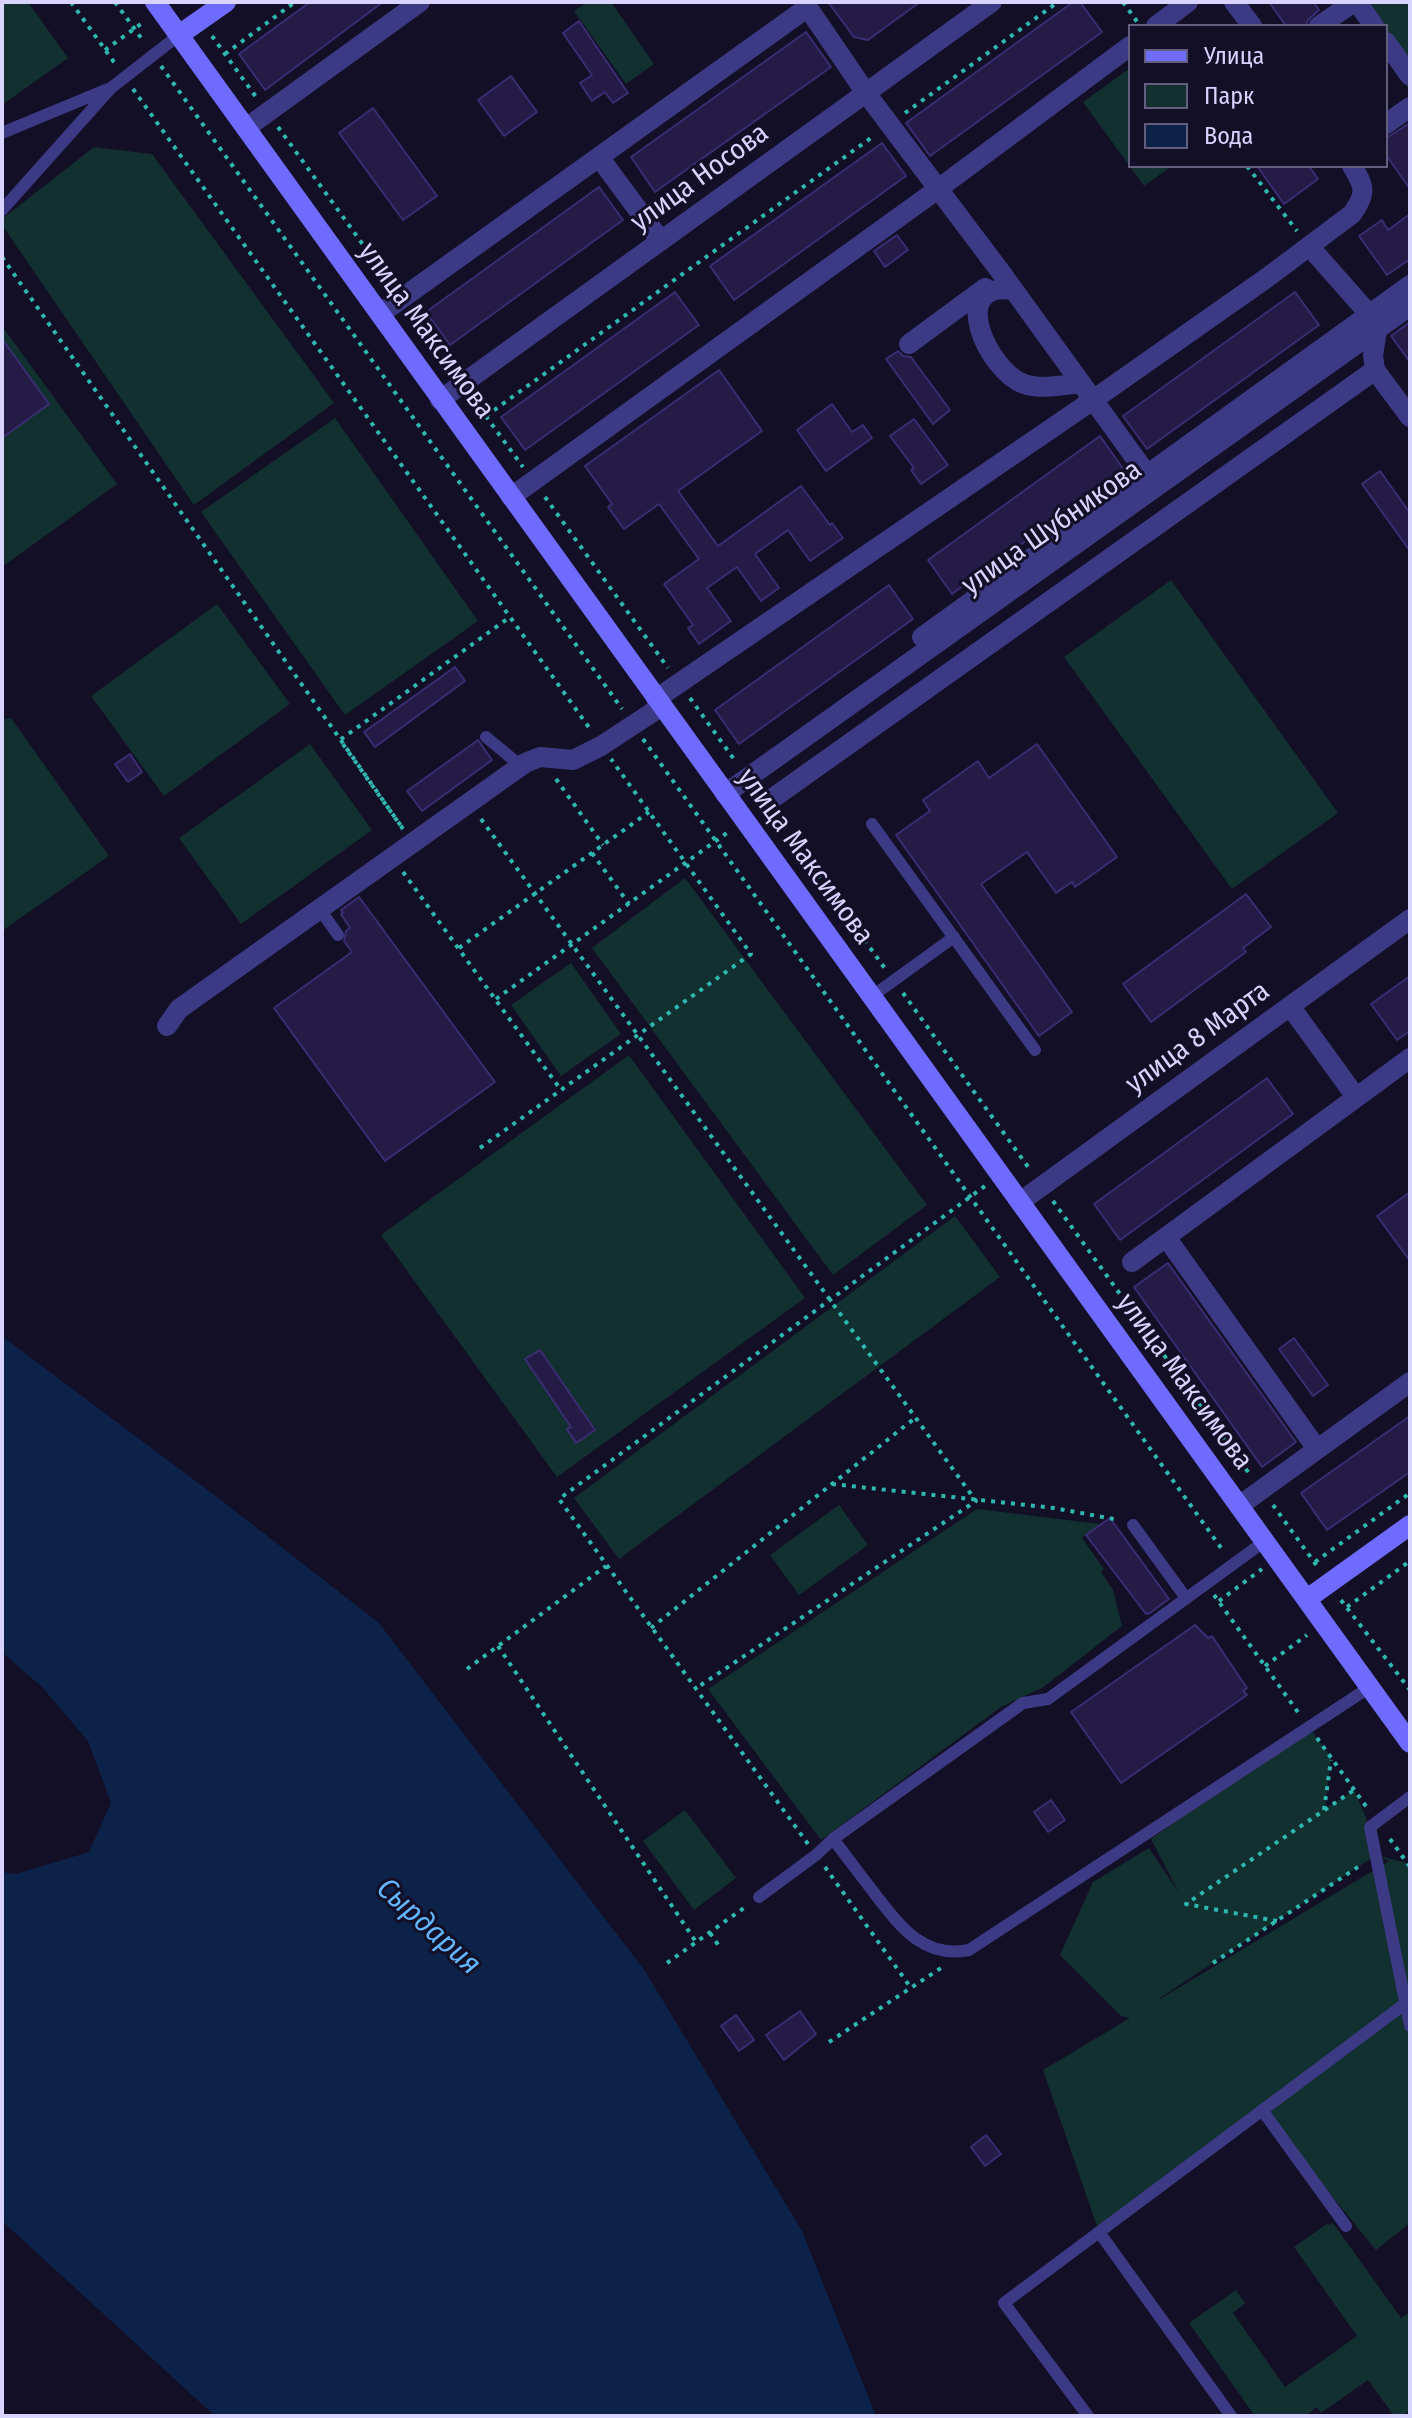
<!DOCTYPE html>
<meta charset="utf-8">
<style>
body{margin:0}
#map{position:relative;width:1412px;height:2418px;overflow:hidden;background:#130f26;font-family:"Fira Sans Condensed",sans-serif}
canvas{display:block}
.frame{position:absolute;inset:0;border:4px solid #d9d4ff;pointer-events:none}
.legend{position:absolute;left:1128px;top:24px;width:260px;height:144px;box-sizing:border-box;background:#130f26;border:2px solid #625e7d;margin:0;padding:10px 14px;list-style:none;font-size:24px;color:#d9d4ff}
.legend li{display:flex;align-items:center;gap:16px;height:40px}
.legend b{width:40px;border:2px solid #625e7d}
</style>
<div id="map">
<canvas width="1412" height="2418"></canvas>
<div class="frame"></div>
<ul class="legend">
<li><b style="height:10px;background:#6f6bff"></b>Улица</li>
<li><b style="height:22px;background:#12302f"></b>Парк</li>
<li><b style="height:22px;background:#0c2248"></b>Вода</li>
</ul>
</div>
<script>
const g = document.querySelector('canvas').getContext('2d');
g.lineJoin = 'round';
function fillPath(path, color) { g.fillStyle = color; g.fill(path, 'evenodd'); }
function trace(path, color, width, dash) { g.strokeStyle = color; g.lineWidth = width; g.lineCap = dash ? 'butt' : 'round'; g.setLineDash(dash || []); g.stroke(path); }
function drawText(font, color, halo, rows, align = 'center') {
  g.font = font + ' "Fira Sans Condensed",sans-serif'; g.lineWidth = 6; g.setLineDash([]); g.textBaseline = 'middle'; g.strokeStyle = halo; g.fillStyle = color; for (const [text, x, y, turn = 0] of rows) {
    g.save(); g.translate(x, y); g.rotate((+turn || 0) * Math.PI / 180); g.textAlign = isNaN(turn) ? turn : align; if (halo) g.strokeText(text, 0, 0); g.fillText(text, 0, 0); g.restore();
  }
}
fillPath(new Path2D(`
 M2,2H28L68,58L2,105Z
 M587,2H611L654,64L626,84L574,11Z
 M1346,2H1410V91L1386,58V26H1363Z
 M1130,68V166H1172L1144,186L1083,102Z
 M94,147L152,154L334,403L194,505L2,225V219Z
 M2,326L117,484L2,567Z
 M335,418L478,621L345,715L201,512Z
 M1171,580L1338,813L1232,889L1064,657Z
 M217,604L290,704L164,796L91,696Z
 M11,718L109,856L2,931V720Z
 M310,744L372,830L241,924L179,838Z
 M685,878L927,1205L833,1275L592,948Z
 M571,963L621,1034L561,1076L511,1005Z
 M629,1055L805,1298L557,1477L381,1235Z
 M955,1216L1000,1277L619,1559L574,1498Z
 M839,1505L868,1545L799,1595L770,1555Z
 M977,1509L1100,1524L1082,1538L1104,1569L1101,1572L1113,1590L1122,1626L1042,1688L1001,1707L821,1840L708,1689Z
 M1309,1727L1331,1757L1325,1809L1354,1790L1370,1827L1376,1855L1407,1863L1410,1860V2223L1376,2250L1262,2111L1099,2232L1043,2070L1130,2018L1121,2016L1060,1955L1093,1882L1149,1848L1179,1893L1151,1839ZM1376,1855L1389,1861L1160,1999V1998Z
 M685,1810L736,1878L694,1910L643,1841Z
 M1328,2223L1329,2225L1333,2223L1401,2318L1410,2312V2410L1402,2416H1394L1368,2380L1321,2413L1317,2407L1306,2416H1255L1189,2323L1236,2290L1245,2303L1233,2313L1285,2387L1357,2336L1294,2247Z`), '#12302f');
fillPath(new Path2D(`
 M2,1336L225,1503L379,1623L645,1971L802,2231L876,2416H215L2,2221V1872L16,1874L89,1852L111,1803L88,1741L42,1687L2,1652Z`), '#0c2248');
const building = new Path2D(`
 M310,2H383L265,90L239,54Z
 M828,2H920L868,40L854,37Z
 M1073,2H1080L1102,32L930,156L906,123Z
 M1269,2H1313L1319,10L1308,20L1306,26H1286Z
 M579,21L628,93L613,103L605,92L592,101L580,83L592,75L563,33Z
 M806,32L831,67L655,192L631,157Z
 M511,76L537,112L504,136L478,100Z
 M373,108L437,196L403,220L339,133Z
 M1410,123V189L1386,155V138Z
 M882,143L906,176L734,300L710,266Z
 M1257,166H1309L1318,179L1284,204Z
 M599,187L623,220L450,345L426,312Z
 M1410,214V259L1387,275L1359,236L1382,220L1388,230Z
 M897,235L908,250L885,267L874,251Z
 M675,292L699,325L525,450L501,417Z
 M1295,292L1319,325L1147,449L1123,416Z
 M1410,322V362L1391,336Z
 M2,339L49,404L2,438Z
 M898,351L903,356L911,357L950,410L933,424L886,359Z
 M719,370L762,431L678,491L718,546L801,486L830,525L832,523L843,538L810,561L788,530L755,554L779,588L761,601L737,567L707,588L731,621L699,644L688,628L693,625L664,584L699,559L659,504L624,529L608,507L612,504L585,466Z
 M832,404L852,432L863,425L872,438L826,471L797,430Z
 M914,419L948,465L921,484L911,470L914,468L890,436Z
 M1100,436L1124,470L952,594L928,560Z
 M1380,471L1410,513V551L1362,484Z
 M889,585L913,619L739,744L715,710Z
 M455,667L465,681L375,747L364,732Z
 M478,740L492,760L422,811L407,791Z
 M1037,744L1117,857L1075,887L1072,882L1056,893L1027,852L981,884L1072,1012L1039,1036L896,835L930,811L923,800L978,761L989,778Z
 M130,754L142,772L128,782L115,764Z
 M1246,894L1271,927L1243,948L1246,952L1151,1022L1123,984Z
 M359,897L495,1082L385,1161L274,1008L352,952L344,941L346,931L350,928L341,914L343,913L341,910Z
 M1410,976V1031L1397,1040L1371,1004Z
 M1267,1078L1293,1114L1120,1240L1094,1204Z
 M1410,1192V1261L1377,1216Z
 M1168,1263L1296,1442L1262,1467L1134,1287Z
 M1294,1338L1328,1385L1313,1396L1279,1349Z
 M540,1350L595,1430L576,1443L567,1429L571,1427L525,1359Z
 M1410,1416V1472L1327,1530L1301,1493Z
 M1110,1518L1169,1599L1150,1613L1146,1614L1086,1535Z
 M1195,1625L1208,1638L1212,1636L1247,1688L1243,1691L1247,1695L1121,1783L1071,1712Z
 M1051,1800L1065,1820L1048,1832L1034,1812Z
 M800,2011L816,2034L784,2060L766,2035Z
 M736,2015L754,2040L739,2051L721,2026Z
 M986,2135L1001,2154L985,2166L971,2147Z`);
fillPath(building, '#241b47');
trace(building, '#3b2d73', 2);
trace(new Path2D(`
 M71,2L116,65
 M115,2L144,42
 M1123,2L1138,23
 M212,36L256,97
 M105,50L145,21
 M225,54L295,2
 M161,66L622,709
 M133,89L590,729
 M905,113L1058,2
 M278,127L390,282
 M1247,166L1297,231
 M2,257L401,826
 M414,315L452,370
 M474,400L523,467
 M486,416L875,135
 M545,497L668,668
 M690,698L736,762
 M643,739L1224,1552
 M556,779L603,845
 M777,818L886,970
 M481,819L976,1501L695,1689
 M403,829L340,740L510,617
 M592,853L629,904
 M403,872L561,1090
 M459,948L649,812
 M903,993L1031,1171
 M496,999L731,830
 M480,1148L751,954L611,759
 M1053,1201L1251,1476
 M832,1484L1054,1508L1119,1520
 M1273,1505L1317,1566
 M1315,1562L1410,1493
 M1214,1595L1300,1715
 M1341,1600L1410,1690
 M1219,1601L1262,1569
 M1347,1607L1410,1561
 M651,1628L915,1418
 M498,1646L696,1942
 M1265,1666L1307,1635
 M467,1669L606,1566
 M1317,1738L1368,1809
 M1324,1810L1331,1760
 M1390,1839L1410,1867
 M808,1844L559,1499L985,1186
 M825,1867L911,1988
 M1277,1921L1186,1904L1354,1790
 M710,1933L721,1949
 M667,1963L748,1905
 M1213,1963L1361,1865
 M829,2042L944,1966`), '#2fb8b0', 4, [4, 6]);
trace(new Path2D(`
 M2,133L108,89
 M2,210L111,88L179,35
 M486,737L521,766
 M872,824L1035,1050
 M319,908L338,935
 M871,997L954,937
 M1133,1525L1186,1598
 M1410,1797L1370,1827L1410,2026
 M833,1839C847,1857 861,1876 875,1894C900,1926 923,1959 969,1950L1370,1687
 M759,1897L816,1855L833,1839L1023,1703L1048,1699L1265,1541
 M1262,2110L1346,2226
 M1099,2232L1231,2416
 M1088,2416L1004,2303L1410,2000`), '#3d3a85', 12);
trace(new Path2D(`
 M804,2L866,93L1000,271L1154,484
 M1234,2L1252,26
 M1357,2L1374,26
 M1156,26L1188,2
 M1319,26L1354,2
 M1386,42L1410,76
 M1386,124L1410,107
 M246,128L420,2
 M599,157L661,241
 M1309,246L1369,314L1377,331L1373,355L1375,370L1410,417
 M1014,290C946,281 988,371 1024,384C1042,390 1063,385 1081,383
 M380,314L808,7
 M909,344L985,288
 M440,400L992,2
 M511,497L938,189L1130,46
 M922,637L1410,285
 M656,699L1093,400L1268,277L1352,214C1367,193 1365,187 1352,166
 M725,794L1410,306
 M766,803L1375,370
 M1290,1006L1356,1097
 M167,1026L179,1009L525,763L540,757L573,760L601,746L662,706
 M1020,1202L1410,919
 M1166,1237L1317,1449
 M1132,1262L1410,1058
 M1239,1506L1410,1382`), '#3d3a85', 20);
trace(new Path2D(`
 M155,2L1410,1743
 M179,35L226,2
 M1307,1599L1410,1525`), '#6f6bff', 20);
drawText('28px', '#d9d4ff', '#130f26', [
 ["улица Носова",700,178,-36],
 ["улица Максимова",426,331,54],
 ["улица Шубникова",1052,528,-35],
 ["улица Максимова",805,857,54],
 ["улица 8 Марта",1198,1038,-36],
 ["улица Максимова",1184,1382,54]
]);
drawText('italic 30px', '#62b6ff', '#130f26', [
 ["Сырдария",428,1927,42]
]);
</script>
